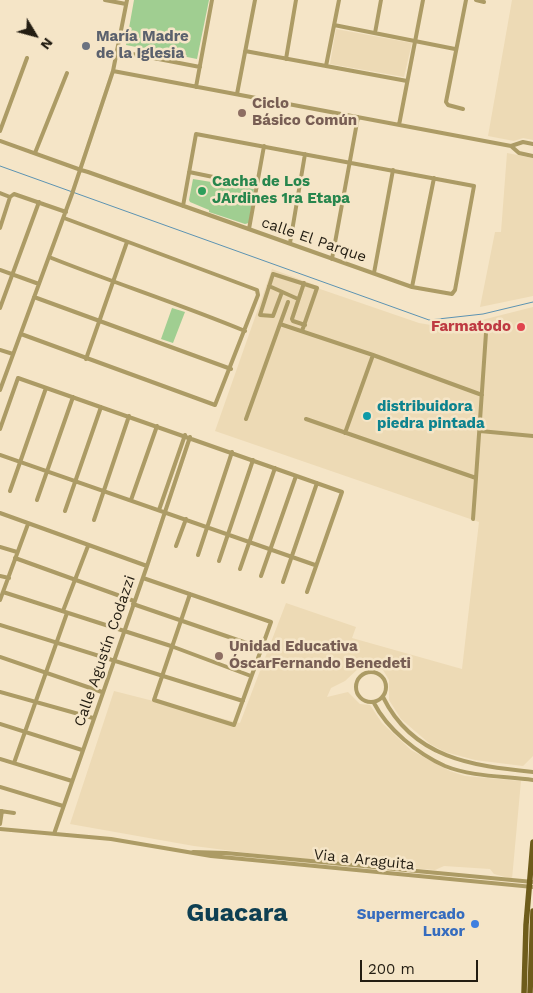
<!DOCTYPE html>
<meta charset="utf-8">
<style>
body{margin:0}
#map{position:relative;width:533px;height:993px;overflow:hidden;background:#f5e5c7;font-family:"Work Sans",sans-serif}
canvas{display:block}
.north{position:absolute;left:10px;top:10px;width:50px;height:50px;-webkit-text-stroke:4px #f5e5c7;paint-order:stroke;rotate:127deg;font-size:14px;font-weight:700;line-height:20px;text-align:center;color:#231d12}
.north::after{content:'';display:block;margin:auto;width:18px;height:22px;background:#231d12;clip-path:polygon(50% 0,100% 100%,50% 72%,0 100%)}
.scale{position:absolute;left:360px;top:960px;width:118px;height:22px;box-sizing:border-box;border:2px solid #231d12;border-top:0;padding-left:6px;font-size:15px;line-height:18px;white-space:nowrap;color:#231d12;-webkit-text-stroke:4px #f5e5c7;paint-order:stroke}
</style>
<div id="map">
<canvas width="533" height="993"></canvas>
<div class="north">N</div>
<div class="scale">200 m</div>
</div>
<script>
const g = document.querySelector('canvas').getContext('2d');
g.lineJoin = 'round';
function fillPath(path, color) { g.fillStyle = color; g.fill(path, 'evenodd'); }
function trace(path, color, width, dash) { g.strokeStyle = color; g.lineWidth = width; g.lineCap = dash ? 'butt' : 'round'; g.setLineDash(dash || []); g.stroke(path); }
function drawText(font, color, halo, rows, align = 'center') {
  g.font = font + ' "Work Sans",sans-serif'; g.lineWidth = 5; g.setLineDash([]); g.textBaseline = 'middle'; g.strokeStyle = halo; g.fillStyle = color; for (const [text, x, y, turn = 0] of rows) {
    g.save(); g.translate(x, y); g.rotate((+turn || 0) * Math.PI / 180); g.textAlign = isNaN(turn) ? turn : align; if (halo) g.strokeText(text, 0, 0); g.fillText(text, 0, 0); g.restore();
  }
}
fillPath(new Path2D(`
 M512,0H533V140L523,138L514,141L488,136Z
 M336,29L412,43L404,77L330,64Z
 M507,153L533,158V296L480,307L495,232H501Z
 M272,269L318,286L320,289L419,323L443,327L470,323L533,307V756L523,766L475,760L445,752L430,744L401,719L389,700V680L383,670L376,666L367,664L360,667L345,681L331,688L327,697L348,692L360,704L370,705L382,723L411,750L450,771L465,776L521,781L512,879L494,874L490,869L444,866L435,870L271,856L194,846L70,824L114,691L240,723L286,603L356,627L352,638L462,669L479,522L215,431Z`), '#eddab5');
fillPath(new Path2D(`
 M134,0H209L197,59L126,45Z
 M193,179L254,189L249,223L245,224L209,212V210L190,202L189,200Z
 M172,308L185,312L173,343L161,339Z`), '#a0ce91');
trace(new Path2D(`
 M0,166L429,320L483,314L533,302`), '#5c93b2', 1);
trace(new Path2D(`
 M105,0L126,4
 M476,0L484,2
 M334,25L455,49
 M375,33L381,0
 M117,51L200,67
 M245,51L407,81
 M286,59L296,0
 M326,66L339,0
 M113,71L511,146L523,142L533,144
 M196,87L212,0
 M237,94L255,0
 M463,109L448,105L446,102L466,0
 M399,125L423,0
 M0,131L27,58
 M0,141L81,170L88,172L412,287L452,294L455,290L474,186L196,134L183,206
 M511,146L519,153L533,156
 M35,153L67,73
 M189,172L257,186
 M0,193L10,197
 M0,228L10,197L14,194L66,212
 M249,229L264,146
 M290,243L305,154
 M49,257C114,283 180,304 245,331
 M332,259L358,117
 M0,270L39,284
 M374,273L393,170
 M304,283L292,319L293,321L305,325
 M269,286L298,299
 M412,287L434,178
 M282,292L273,316L260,315L273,274L317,288L302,331
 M34,297L231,369
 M0,308L39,202
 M280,324L288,302
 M21,334L215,405L258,295L257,290L64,218
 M0,350L13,354
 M86,359L127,242
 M0,390L72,194L113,71L127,0
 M246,419L280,324L373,355
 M306,419L476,478L486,333
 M0,429L18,378L342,492L307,592
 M480,431L533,436
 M345,433L373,355L482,395
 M0,455L315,565
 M10,491L46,388
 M37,500L73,397
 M131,500L157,426
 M159,510L185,435
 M65,511L101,407
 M0,513L147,566L54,834
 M473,519L476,478
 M94,520L129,416
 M176,546L186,519
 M0,547L17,552
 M198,555L232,452
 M15,558L134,601
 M219,561L253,460
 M147,566L190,437
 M240,569L275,468
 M0,576L9,578
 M261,576L296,476
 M143,578L271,622L234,725L154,700L190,594
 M283,582L317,483
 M3,592L171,646L251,676
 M0,600L28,524
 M133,604L261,648
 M63,611L88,546
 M0,625L243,701
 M0,657L102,692
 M356 687a15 15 0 1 1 30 0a15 15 0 1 1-30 0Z
 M0,692L93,718
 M383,697C413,758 472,766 533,772
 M374,703C387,729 418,754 445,766C472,777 505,776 533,780
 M0,724L82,750
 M0,759L72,781
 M14,763L67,613
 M0,787L63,806
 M0,811L14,813
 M0,824L2,811
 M0,829L111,839L211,856L533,887
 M193,852L226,853L533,882`), '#ac9b65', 4);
trace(new Path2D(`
 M524,993L526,925L533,842
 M530,993L533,911`), '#6e5c1b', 5.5);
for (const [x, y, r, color] of [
 [86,46,5,"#6b7280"],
 [242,113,5,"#8d6e63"],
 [202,191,5,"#2e9e5b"],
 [521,327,5,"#e0444e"],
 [367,416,5,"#0f9aa8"],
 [219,656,5,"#8d6e63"],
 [475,924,5,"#3f7fe0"]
]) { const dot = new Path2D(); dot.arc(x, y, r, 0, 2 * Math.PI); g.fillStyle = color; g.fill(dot); trace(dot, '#f5e5c7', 2); }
drawText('bold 15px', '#5b616d', '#f5e5c7', [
 ["María Madre",96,37],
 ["de la Iglesia",96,54]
], 'left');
drawText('bold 15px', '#785e54', '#f5e5c7', [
 ["Ciclo",252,104],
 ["Básico Común",252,121],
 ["Unidad Educativa",229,647],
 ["ÓscarFernando Benedeti",229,664]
], 'left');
drawText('bold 15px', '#27864d', '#f5e5c7', [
 ["Cacha de Los",212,182],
 ["JArdines 1ra Etapa",212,199]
], 'left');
drawText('15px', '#231d12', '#f5e5c7', [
 ["calle El Parque",314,240,19],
 ["Calle Agustín Codazzi",105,651,-71],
 ["Via a Araguita",364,860,6]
]);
drawText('bold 15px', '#be3a42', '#f5e5c7', [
 ["Farmatodo",511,327]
], 'right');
drawText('bold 15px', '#0d838f', '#f5e5c7', [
 ["distribuidora",377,407],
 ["piedra pintada",377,424]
], 'left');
drawText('bold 15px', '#366cbe', '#f5e5c7', [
 ["Supermercado",465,915],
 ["Luxor",465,932]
], 'right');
drawText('bold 25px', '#0e3f52', '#f5e5c7', [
 ["Guacara",237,914]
]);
</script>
